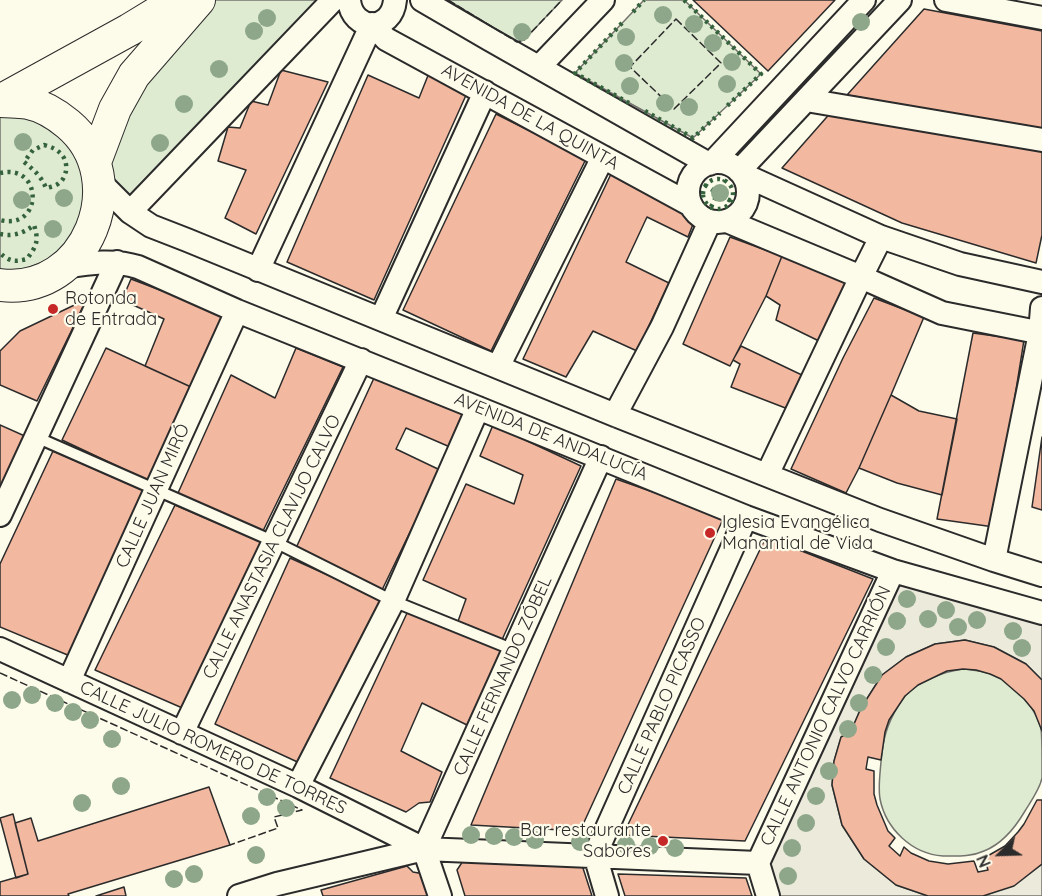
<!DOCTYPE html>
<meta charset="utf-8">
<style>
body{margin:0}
#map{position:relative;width:1042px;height:896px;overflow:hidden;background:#fdfbea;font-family:Quicksand,sans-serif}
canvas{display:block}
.north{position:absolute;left:970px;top:824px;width:60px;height:60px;-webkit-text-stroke:4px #fdfbea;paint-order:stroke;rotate:247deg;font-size:16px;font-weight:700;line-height:24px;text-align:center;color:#2b2b2b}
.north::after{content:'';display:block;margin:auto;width:21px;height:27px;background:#2b2b2b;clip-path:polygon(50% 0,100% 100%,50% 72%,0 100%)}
</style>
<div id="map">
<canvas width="1042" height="896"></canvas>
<div class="north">N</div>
</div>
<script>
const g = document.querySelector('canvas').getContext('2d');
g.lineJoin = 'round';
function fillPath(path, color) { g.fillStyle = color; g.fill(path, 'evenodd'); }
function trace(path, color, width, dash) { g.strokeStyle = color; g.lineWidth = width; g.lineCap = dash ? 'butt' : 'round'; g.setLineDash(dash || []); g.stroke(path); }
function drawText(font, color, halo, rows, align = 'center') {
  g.font = font + ' Quicksand,sans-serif'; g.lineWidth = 4.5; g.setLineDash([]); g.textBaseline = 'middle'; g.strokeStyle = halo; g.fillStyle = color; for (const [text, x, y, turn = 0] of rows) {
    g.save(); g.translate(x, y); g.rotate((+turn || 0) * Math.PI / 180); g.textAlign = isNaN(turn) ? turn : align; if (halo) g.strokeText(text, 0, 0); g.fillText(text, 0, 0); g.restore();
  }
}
const green = new Path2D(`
 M199,0H333L130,212L98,180L115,109Z
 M448,0H562L524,40L517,42Z
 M644,0H684L761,74L693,138L575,73Z
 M0,108L60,125L94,186L72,251L0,278Z
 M963,669C976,670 991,672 1002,679C1019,690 1036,709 1041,728C1042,738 1042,750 1042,760C1042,766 1042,773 1042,778C1040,789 1031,801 1025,811C1015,828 1002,844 984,851C971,857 957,856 943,856C912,854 886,829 880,799C878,787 880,774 881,762C883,740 886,726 898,706C900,703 903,698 906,695C920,680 943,672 963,669Z`);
fillPath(green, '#deebd1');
trace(green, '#74746e', 1.5);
const parking = new Path2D(`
 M893,571L1042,613V680L1026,664L994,647L965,640L935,644L906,657L882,675L861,708L851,731L841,738L834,761L832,785L842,825L864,859L896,885L928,896H768L758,863Z
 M1042,864V896H983L1014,885Z`);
fillPath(parking, '#eceadb');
trace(parking, '#74746e', 1.5);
const building = new Path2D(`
 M693,0H835L768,71Z
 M924,9L1042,31V129L847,95Z
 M281,70L328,82L256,234L225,218L246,170L218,161L228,127L240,128L251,101L268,105Z
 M429,73L467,93L374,300L287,262L368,75L419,98Z
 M833,110L1042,150V235L1036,263L902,223L782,168Z
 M496,114L586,159L491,351L403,310Z
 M611,174L695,219L688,237L647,217L626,262L669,283L637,351L593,331L566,377L523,359Z
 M730,237L782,256L766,296L730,366L683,344Z
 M784,251L849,279L821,342L776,320L780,305L766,296Z
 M131,279L226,315L191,387L145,366L164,319L122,300Z
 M874,298L924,317L891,395L859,468L846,493L791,469L843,358Z
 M87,299L37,401L0,385V351L20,331Z
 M973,333L1024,340L994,527L937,519Z
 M741,346L804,376L788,409L731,387L740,364L733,360Z
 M106,348L191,387L151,482L62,440Z
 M296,348L343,367L261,535L178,493L231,375L275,398Z
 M374,378L465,413L450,447L406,428L396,449L440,470L382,590L296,548Z
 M891,395L919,411L957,419L942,495L897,483L859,468Z
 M0,425L27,437L0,494Z
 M493,425L581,466L501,642L457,624L466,599L423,580L466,484L514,504L523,475L480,456Z
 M1042,437V510L1032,507Z
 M53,451L145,491L70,656L0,627V564Z
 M616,479L724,517L580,831L471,825Z
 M175,505L264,543L187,710L95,670Z
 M766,537L873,579L745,841L623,835Z
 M290,558L381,599L304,765L215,724Z
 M408,611L502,650L467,725L422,703L401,751L442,772L430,802L419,803L406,812L330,778Z
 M965,640L994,647L1026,664L1042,680V731L1034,711L1024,699L1001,679L990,674L976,670L963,669L947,671L918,685L905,696L889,720L885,732L881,760L868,757L866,769L874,771V794L877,805L888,831L895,838L889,846L900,856L904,847L911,853L929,861L948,864L974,861L978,872L988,870L984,858L1005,846L1018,832L1024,824L1037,800H1042V864L1014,886L983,896H928L896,885L864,859L842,825L832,785L834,761L841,737L851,731L861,708L882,675L906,657L935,644Z
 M209,787L230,845L68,894L69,896H0V882L28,874L15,823L31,818L38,841Z
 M13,814L28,874L16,878L0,818Z
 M463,861L582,865L592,896H465L457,870Z
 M407,866L413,872L424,874L431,896H323L321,890Z
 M618,874L746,878L752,896H625Z
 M124,887L126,896H96Z`);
fillPath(building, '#f2b8a0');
trace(building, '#2b2b2b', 1.5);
const lane = new Path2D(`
 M36,437L275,542L393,601L514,650`);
const street = new Path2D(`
 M349,0C352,32 392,33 395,0
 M422,0L489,39L709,164
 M946,0L1042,18
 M539,67L603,0
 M806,100L1042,140
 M688 192a30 30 0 1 1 60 0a30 30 0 1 1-60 0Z
 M712,163L864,0
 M739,171L900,0
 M742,174L881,237L960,264L1042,282
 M98,180L130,212L151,226L187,240L615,415L880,520L994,560L1042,575
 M130,212L333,0
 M727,221L861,277L942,313L1042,333
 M63,267C89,263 113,259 138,267L237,311L478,408L746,517L893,571L1042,613
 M258,270L372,24L386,39L691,205
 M381,319L485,92
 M498,367L603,157
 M615,415L662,327L710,221
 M767,475L861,277L881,237
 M0,515L117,262
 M994,560L1040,333L1042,308
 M0,649L298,786L424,849
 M69,681L237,311
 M182,733L361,360
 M298,786L393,601L478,408
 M239,896L277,884L424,849L758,863
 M440,896L424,849L601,457
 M607,896L595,855L746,517
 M768,896L758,863L893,571`);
const secondary = new Path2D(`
 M0,101C9,102 19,101 28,103C43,106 56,114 68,124C134,179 87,296 0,285
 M0,101L129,30L178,0
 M95,162L115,109L134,75L199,0`);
trace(lane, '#2b2b2b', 14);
trace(street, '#2b2b2b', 26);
trace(secondary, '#2b2b2b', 34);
trace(lane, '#fdfbea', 10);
trace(street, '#fdfbea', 22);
trace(secondary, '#fdfbea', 32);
trace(new Path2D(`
 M684,0L761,74L727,106
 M633,12L644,0
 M622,23L575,73L629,103
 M645,111L693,138L720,113
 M44,145C57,148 68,156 66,171C65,175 63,181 59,183C56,186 50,187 46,188C41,176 34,170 24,162L33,150Z
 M0,173C44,163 43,231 0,220
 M703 194a15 15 0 1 1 30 0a15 15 0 1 1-30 0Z
 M705,185L714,191
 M721,189L725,180
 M721,196L731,201
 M711,207L716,197
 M0,234C13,237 24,233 34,225C39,241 37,245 27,259C15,262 10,262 0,253`), '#34623c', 4.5, [3, 4.5]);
trace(new Path2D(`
 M448,0L517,42L524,40L562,0
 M676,19L721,63L674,109L630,67Z
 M0,673L302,810L274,817L278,828L230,845`), '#2b2b2b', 1.5, [8, 3]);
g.fillStyle = '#8ea78a';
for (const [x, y] of [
 [663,15],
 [267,18],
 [861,22],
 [694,24],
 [254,31],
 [522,32],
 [626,37],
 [713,43],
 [732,62],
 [624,63],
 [219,69],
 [727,84],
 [630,86],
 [665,103],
 [184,104],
 [689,107],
 [23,142],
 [160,143],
 [720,193],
 [64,198],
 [22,200],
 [53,229],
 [907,599],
 [946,610],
 [928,619],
 [977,620],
 [897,621],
 [958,627],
 [1013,631],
 [886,647],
 [1022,648],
 [873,675],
 [32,695],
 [12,700],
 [55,703],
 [859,703],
 [73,712],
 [90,720],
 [848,729],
 [112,739],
 [829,771],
 [121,786],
 [816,796],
 [267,797],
 [82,803],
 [286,808],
 [251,816],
 [806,823],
 [471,835],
 [494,836],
 [514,837],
 [535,840],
 [580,842],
 [626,845],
 [650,846],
 [675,848],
 [792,848],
 [256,855],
 [194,874],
 [788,876],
 [174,879]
]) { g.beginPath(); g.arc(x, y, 9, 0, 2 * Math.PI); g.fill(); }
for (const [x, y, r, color] of [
 [53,309,6,"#c62828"],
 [710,533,6,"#c62828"],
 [663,841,6,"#c62828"]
]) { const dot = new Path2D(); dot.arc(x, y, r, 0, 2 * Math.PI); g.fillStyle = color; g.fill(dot); trace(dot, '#fdfbea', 2); }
drawText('18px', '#2b2b2b', '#fdfbea', [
 ["AVENIDA DE LA QUINTA",530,117,29],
 ["AVENIDA DE ANDALUCÍA",551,437,22],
 ["CALLE JUAN MIRÓ",153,496,-66],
 ["CALLE ANASTASIA CLAVIJO CALVO",272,547,-64],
 ["CALLE FERNANDO ZÓBEL",503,676,-66],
 ["CALLE PABLO PICASSO",662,706,-66],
 ["CALLE ANTONIO CALVO CARRIÓN",826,716,-65],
 ["CALLE JULIO ROMERO DE TORRES",213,748,25]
]);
drawText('18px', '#2b2b2b', '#fdfbea', [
 ["Rotonda",65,299],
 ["de Entrada",65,320],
 ["Iglesia Evangélica",722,523],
 ["Manantial de Vida",722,544],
 ["Bar restaurante",651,831,"right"],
 ["Sabores",651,852,"right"]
], 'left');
</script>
